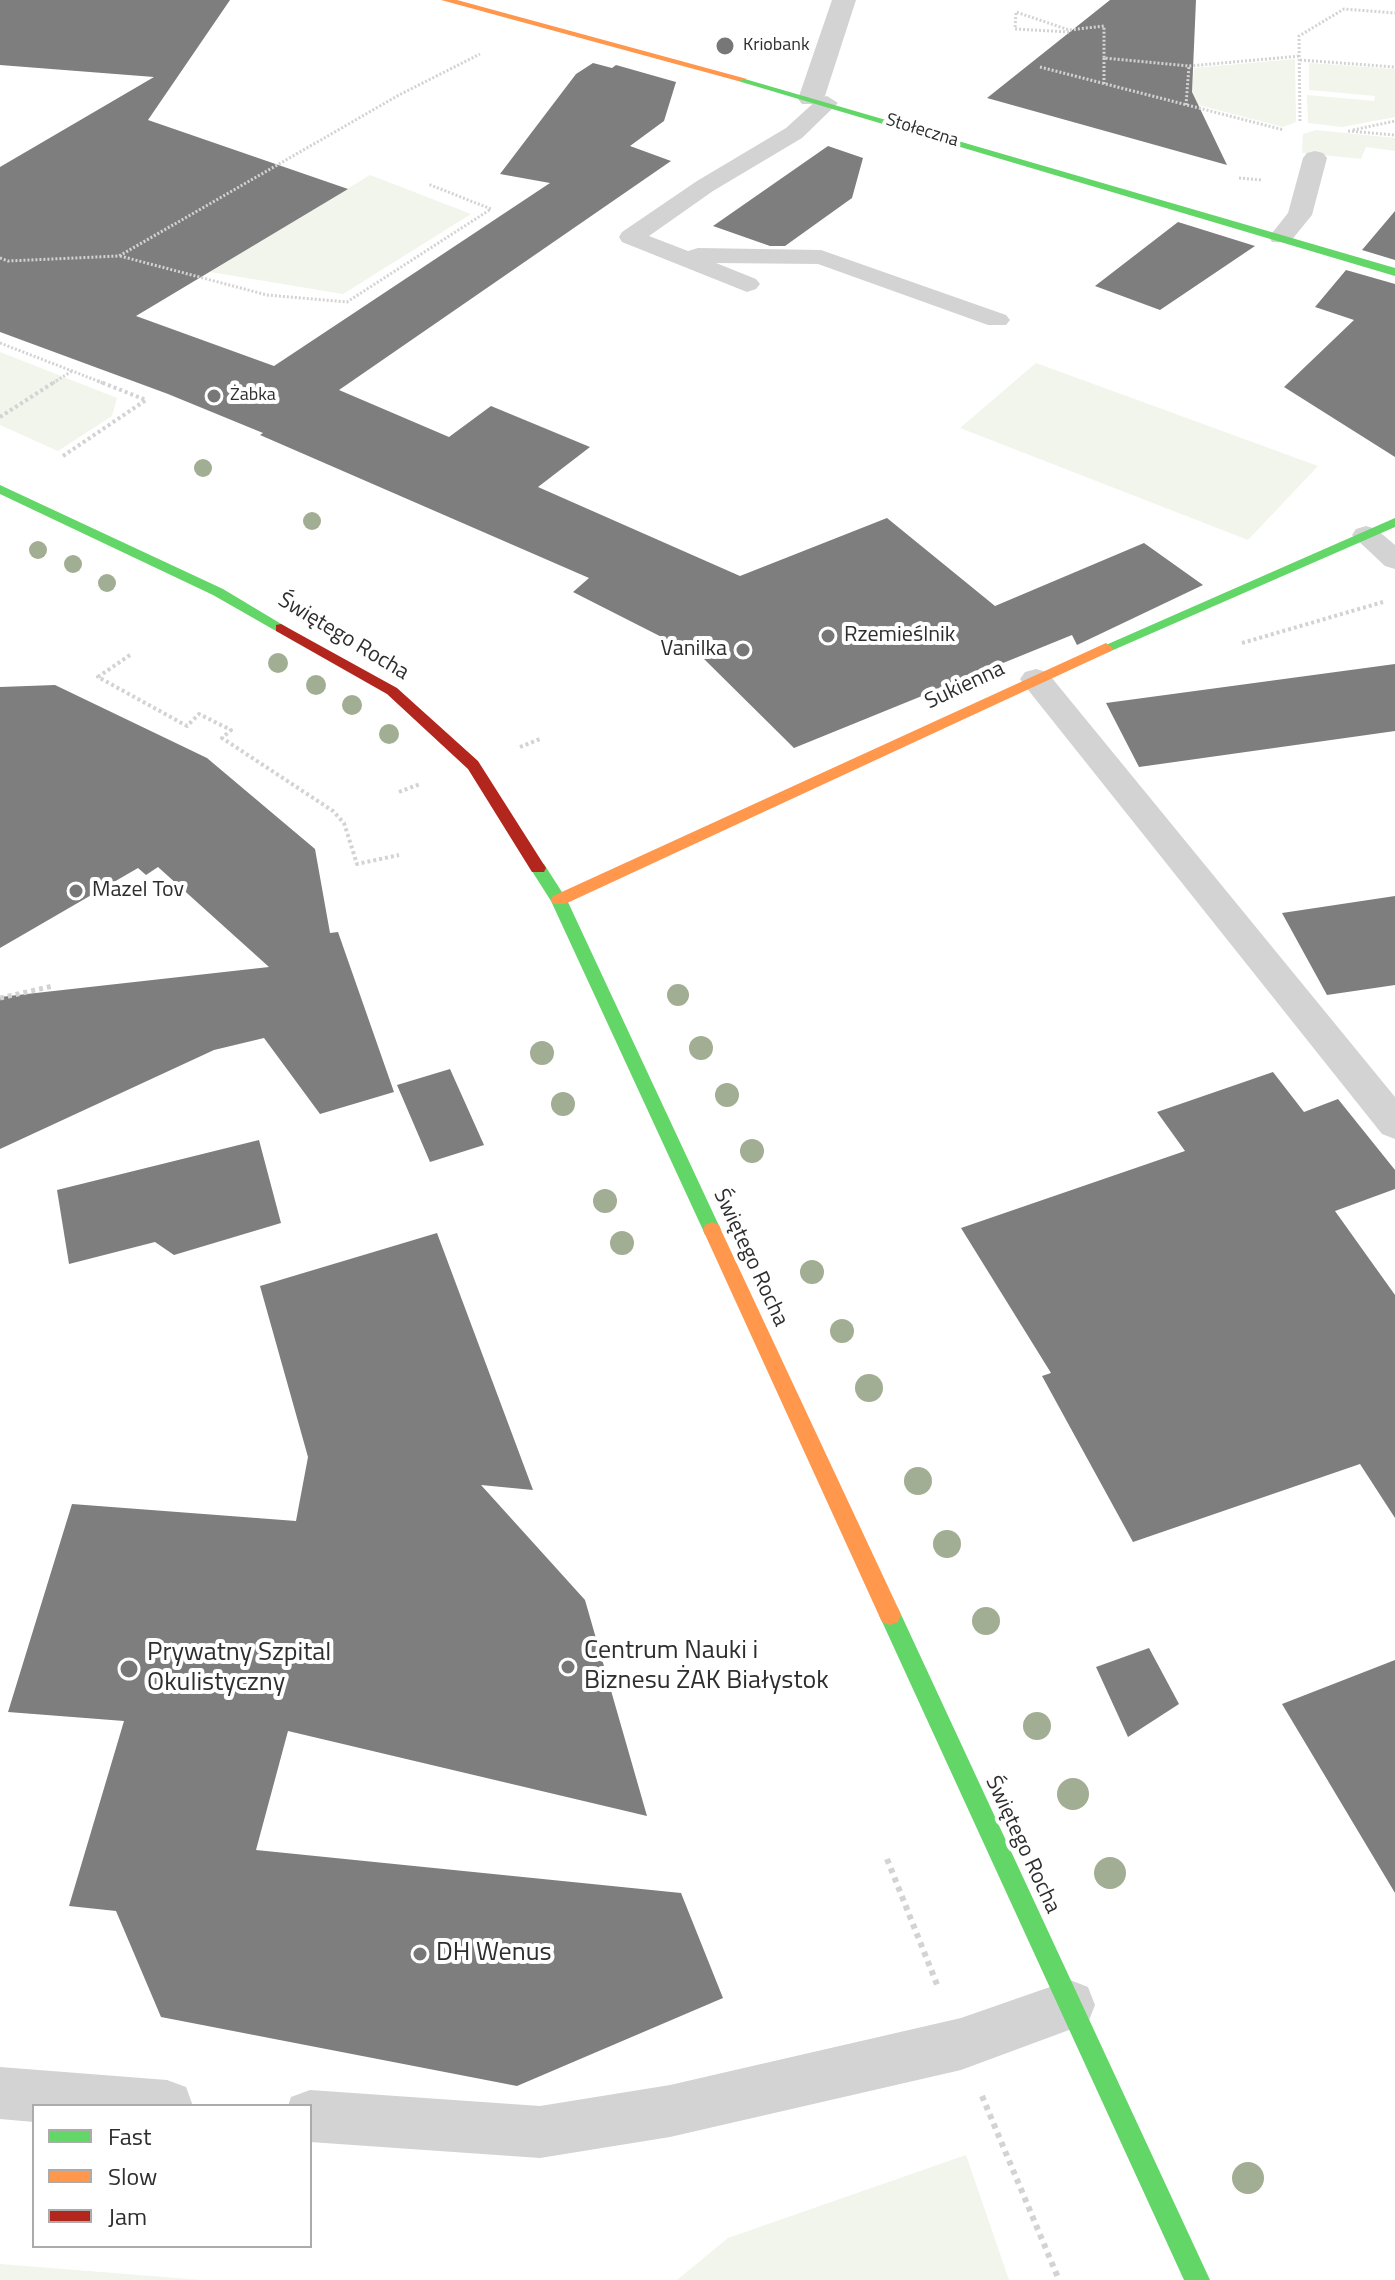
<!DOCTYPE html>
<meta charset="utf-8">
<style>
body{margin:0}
#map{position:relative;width:1395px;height:2280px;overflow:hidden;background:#fff;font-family:"Titillium Web",sans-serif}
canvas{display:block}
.legend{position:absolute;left:32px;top:2104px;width:280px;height:144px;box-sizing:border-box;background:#fff;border:2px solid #ababab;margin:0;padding:10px 14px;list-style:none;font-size:24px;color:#2e2e2e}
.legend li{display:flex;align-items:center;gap:16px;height:40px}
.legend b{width:40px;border:2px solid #ababab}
</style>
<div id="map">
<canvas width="1395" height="2280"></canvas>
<ul class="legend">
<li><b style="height:10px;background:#63d668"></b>Fast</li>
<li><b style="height:10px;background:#ff974d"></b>Slow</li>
<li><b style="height:10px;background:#b3261e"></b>Jam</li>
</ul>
</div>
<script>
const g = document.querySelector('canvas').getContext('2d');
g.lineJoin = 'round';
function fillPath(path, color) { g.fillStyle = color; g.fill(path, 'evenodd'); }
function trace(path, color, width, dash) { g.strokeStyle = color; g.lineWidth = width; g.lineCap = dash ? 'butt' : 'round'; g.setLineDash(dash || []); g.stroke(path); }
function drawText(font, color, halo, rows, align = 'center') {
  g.font = font + ' "Titillium Web",sans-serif'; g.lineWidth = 8; g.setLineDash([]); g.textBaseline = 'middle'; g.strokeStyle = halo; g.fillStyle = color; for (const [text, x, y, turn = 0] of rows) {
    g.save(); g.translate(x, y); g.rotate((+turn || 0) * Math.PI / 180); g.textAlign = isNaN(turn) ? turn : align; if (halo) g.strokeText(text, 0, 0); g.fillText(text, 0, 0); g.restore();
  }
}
fillPath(new Path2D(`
 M1295,59L1296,122L1283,127L1191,103L1194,68Z
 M1309,63L1395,69V117L1342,127L1308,123L1307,95L1374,101L1375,96L1309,90Z
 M1316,130L1395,138V151L1366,147L1361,159L1302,153L1303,134Z
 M370,175L471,214L343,294L210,272Z
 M0,352L117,398L112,416L58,451L0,425Z
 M1036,363L1318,466L1248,540L960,428Z
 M966,2155L1009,2280H677L728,2238Z
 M0,2264L201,2280H0Z`), '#f1f5eb');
fillPath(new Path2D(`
 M0,0H230L148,120L348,189L136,316L274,366L550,183L500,174L576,74L593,63L612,68L616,65L676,82L664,121L630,146L671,161L339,390L449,437L491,406L590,447L538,487L740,576L887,518L995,606L1144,543L1203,585L1077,645L1072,635L794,748L703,658L573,592L589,578L260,435L263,433L168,394L0,332V167L154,77L0,65Z
 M1110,0H1196L1192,92L1227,165L987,98Z
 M828,146L863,158L852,198L785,246H770L713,226Z
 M1395,211V260L1362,250Z
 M1178,222L1255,246L1160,310L1095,286Z
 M1346,270L1395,284V457L1284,387L1354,320L1315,307Z
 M1395,664V731L1139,767L1106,703Z
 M55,685L207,758L315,849L330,933L338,932L394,1092L320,1114L264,1038L214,1050L0,1149V997L269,967L158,867L146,875L138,868L0,948V687Z
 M1395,896V985L1327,995L1282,913Z
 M450,1069L484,1145L430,1162L397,1085Z
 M1273,1072L1304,1112L1338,1099L1395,1170V1189L1335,1211L1395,1295V1518L1360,1464L1133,1542L1042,1376L1051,1373L961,1228L1185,1151L1157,1112Z
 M259,1140L281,1223L174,1255L155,1242L69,1264L57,1190Z
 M437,1233L533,1490L481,1485L585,1600L647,1816L288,1731L256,1850L681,1893L723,1998L517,2086L161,2017L116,1911L69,1906L124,1721L8,1712L72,1504L296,1521L308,1457L260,1286Z
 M1149,1648L1179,1704L1128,1737L1096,1667Z
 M1395,1660V1893L1282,1704Z`), '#7e7e7e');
trace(new Path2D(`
 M1069,32L1015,29L1016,12L1069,30L1104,26V58L1189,66L1300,56
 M1104,58V84
 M1300,60L1395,67
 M1040,67L1284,130
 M1186,105L1189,66
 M1300,121L1299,36L1344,9L1395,13
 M1353,130L1395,121
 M1348,131L1395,135
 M1239,178L1261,180
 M120,256L267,295L347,302L491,209L428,184
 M0,258L8,261L119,256L399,95L480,54
 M0,343L103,383
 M53,383L72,371`), '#d3d3d3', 3, [2, 2]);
trace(new Path2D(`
 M0,417L56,381
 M63,456L146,400L98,381
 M1242,643L1383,602
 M130,655L98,677L187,726L199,714L231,730L222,738L333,811L344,823L357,864L399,855
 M520,747L540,739
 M399,792L420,784`), '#d3d3d3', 4, [3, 3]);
trace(new Path2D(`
 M0,998L53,986`), '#d3d3d3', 5, [4, 4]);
trace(new Path2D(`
 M887,1859L938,1987
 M982,2096L1059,2280`), '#d3d3d3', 6, [5, 5]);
fillPath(new Path2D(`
 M827,96L838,103L802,138L713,191L649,236L688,251L698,248L821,250L1006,315L1010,320L1006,325H988L818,264L716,263L756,279L760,284L756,289L747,292L622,242L619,237L622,232L697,181L786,128L819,98Z
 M1315,151L1323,153L1327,158L1312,215L1290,242H1272L1269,237L1288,213L1303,158L1307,153Z
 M1366,526L1376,529L1395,545V569L1385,566L1352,535L1356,529Z
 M1036,669L1047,672L1395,1097V1139L1382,1134L1025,686L1020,679L1025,672Z
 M1070,1980L1088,1987L1095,2005L1088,2023L961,2070L670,2137L540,2158L310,2142V2106H288L291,2097L310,2090L540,2106L670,2085L961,2018Z
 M0,2067L167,2080L186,2087L193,2106H34V2122L0,2119Z`), '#d3d3d3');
fillPath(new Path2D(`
 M832,0H856L824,99L820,104H802L798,99Z`), '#d3d3d3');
fillPath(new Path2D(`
 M738,77L1395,268V276L738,81Z
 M0,485L223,589L288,628L281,632L276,631L213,595L0,494Z
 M1395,518V527L1111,651L1106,653L1099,648Z
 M538,862L544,864L567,900L721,1230L719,1235H705L703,1230L551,901L530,868Z
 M890,1605L898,1608L1210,2280H1184L879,1615L882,1608Z`), '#63d668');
fillPath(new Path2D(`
 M441,0H457L747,79L738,81Z
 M1106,643L1113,648L1111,651L565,904H553L551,900L553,896Z
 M712,1222L719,1225L721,1230L898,1608L901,1615L898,1622L890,1625L882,1622L703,1230L705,1225Z`), '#ff974d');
fillPath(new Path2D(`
 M281,624L397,688L478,761L546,868L544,872H532L468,769L387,694L276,631V625Z`), '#b3261e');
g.fillStyle = '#a2ae93';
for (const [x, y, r] of [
 [203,468,9],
 [312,521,9],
 [38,550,9],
 [73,564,9],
 [107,583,9],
 [278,663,10],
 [316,685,10],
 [352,705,10],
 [389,734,10],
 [678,995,11],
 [701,1048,12],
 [542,1053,12],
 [727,1095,12],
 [563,1104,12],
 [752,1151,12],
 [605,1201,12],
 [622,1243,12],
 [812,1272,12],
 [842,1331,12],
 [869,1388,14],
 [918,1481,14],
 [947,1544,14],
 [986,1621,14],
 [1037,1726,14],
 [1073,1794,16],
 [1110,1873,16],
 [1248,2178,16]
]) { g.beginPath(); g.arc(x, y, r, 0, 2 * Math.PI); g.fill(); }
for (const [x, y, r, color] of [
 [725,46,10,"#777"],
 [214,396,8,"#777"],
 [828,636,8,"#777"],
 [743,650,8,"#777"],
 [76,891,8,"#777"],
 [568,1667,8,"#777"],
 [129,1669,10,"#777"],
 [420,1954,8,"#777"]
]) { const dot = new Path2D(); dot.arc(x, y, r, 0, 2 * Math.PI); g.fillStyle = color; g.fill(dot); trace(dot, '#fff', 3); }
drawText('18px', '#2e2e2e', '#fff', [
 ["Kriobank",743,46],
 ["Żabka",230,396]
], 'left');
drawText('18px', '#2e2e2e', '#fff', [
 ["Stołeczna",922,131,17]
]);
drawText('22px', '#2e2e2e', '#fff', [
 ["Rzemieślnik",844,636],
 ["Vanilka",727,650,"right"],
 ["Mazel Tov",92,891]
], 'left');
drawText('22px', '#2e2e2e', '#fff', [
 ["Świętego Rocha",343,637,31],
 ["Sukienna",965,686,-25],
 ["Świętego Rocha",750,1258,65],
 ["Świętego Rocha",1022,1845,65]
]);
drawText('26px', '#2e2e2e', '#fff', [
 ["Centrum Nauki i",584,1652],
 ["Biznesu ŻAK Białystok",584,1682],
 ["Prywatny Szpital",147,1654],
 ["Okulistyczny",147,1684],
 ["DH Wenus",436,1954]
], 'left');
</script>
